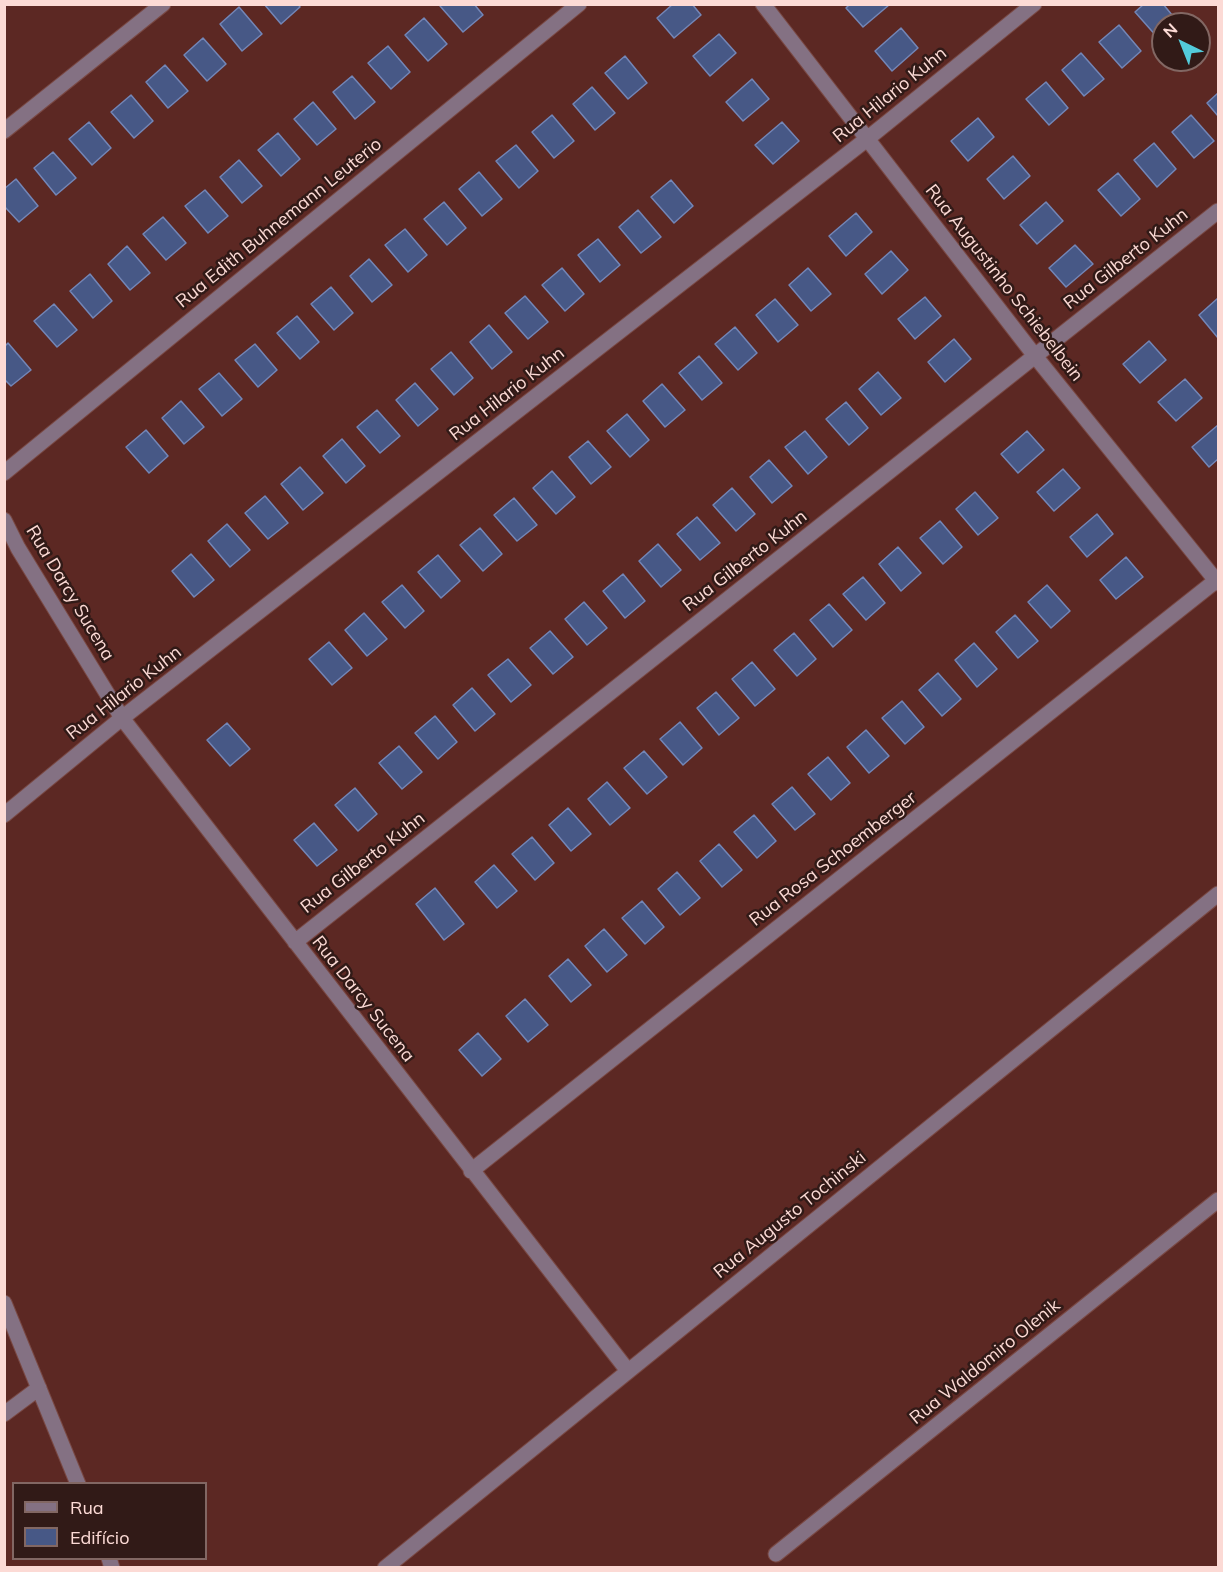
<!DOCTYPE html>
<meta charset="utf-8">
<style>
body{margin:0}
#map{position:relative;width:1223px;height:1572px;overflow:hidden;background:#5c2823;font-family:Mulish,sans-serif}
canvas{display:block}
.frame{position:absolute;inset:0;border:6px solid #fcdad5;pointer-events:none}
.legend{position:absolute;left:12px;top:1482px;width:195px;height:78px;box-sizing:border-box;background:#311a17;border:2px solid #826763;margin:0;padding:8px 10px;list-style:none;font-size:18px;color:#fcdad5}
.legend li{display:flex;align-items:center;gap:12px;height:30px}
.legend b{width:30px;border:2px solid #826763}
.north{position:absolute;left:1151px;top:12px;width:60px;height:60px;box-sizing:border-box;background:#311a17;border:2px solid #826763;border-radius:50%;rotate:317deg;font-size:16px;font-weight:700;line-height:24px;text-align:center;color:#fcdad5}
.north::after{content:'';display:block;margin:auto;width:21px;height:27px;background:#53cbdb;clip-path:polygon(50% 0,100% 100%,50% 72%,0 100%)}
</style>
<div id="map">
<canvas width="1223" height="1572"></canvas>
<div class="frame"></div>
<ul class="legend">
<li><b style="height:8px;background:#847183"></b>Rua</li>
<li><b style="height:16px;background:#475886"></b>Edifício</li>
</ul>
<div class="north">N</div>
</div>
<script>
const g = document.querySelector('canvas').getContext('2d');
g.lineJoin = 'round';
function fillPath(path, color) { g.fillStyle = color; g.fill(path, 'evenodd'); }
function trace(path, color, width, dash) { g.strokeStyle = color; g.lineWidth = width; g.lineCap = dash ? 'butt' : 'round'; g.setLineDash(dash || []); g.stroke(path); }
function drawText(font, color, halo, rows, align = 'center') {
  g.font = font + ' Mulish,sans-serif'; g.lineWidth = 5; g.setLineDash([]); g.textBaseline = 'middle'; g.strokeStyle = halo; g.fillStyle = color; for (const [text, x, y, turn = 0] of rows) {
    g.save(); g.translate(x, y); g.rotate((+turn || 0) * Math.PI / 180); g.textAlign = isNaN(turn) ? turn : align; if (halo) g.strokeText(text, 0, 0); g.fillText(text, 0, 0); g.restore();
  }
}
const building = new Path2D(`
 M264,4H298L300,7L281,24Z
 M442,4H474L483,15L463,32L440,6Z
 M673,4H692L701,15L674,38L657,18Z
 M850,4H889V5L863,27L846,8Z
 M1144,4H1163L1177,21L1174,24H1163V34L1158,38L1135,12Z
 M239,7L262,34L242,51L220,24Z
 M424,18L447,44L428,61L405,35Z
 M1119,25L1141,51L1122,68L1099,42Z
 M901,28L918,48L892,71L875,51Z
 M719,34L736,53L710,76L693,56Z
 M203,38L226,64L207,81L184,55Z
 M388,46L410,72L391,89L368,63Z
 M1081,53L1104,79L1084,96L1062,70Z
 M625,56L647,83L628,99L605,73Z
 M165,65L188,91L168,108L146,82Z
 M352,76L375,102L355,119L333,92Z
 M752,79L769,99L743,121L726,102Z
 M1046,82L1068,108L1049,125L1026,99Z
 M592,87L615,113L595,130L573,104Z
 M1218,93V116L1207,103Z
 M131,95L153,121L134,138L111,112Z
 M313,102L336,129L317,145L294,119Z
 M552,115L574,141L554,158L532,132Z
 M1191,115L1214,141L1194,158L1172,132Z
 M978,118L994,137L968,161L951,141Z
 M89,122L111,148L92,165L69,139Z
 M782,122L799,141L773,164L755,145Z
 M278,133L300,159L281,176L258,150Z
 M1154,143L1176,169L1157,187L1134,160Z
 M516,145L538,171L519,188L496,161Z
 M53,152L76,178L56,195L34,168Z
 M1013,156L1030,176L1004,199L987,179Z
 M239,160L262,186L242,203L220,177Z
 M479,172L502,199L482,216L459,189Z
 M1118,173L1140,199L1121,216L1098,190Z
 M16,179L38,206L19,222L4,206V189Z
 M671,180L693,206L674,223L651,197Z
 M205,190L228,216L208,233L185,206Z
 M444,202L466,228L447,245L424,219Z
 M1046,202L1063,221L1037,244L1020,225Z
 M638,210L661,237L641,253L619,227Z
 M856,213L872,232L846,256L829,236Z
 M163,217L186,243L166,260L143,234Z
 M405,229L427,255L408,272L385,245Z
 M598,239L620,265L600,282L578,255Z
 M1075,245L1093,264L1066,287L1049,268Z
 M127,246L150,273L130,290L108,264Z
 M891,251L908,270L882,294L865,274Z
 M369,259L392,285L372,302L350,276Z
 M562,268L584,294L565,311L542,285Z
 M808,268L831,294L811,311L789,285Z
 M90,274L112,301L93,318L70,291Z
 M331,287L353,313L334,330L311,304Z
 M525,296L548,322L528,339L505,313Z
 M925,297L941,316L915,339L898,319Z
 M1218,298V338L1199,315Z
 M775,299L798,325L778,342L756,315Z
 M54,304L77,330L57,347L34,321Z
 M297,316L319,342L300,359L277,333Z
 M489,325L512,352L492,369L470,342Z
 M735,327L757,353L738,370L715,344Z
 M954,339L971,359L945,382L928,362Z
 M1149,341L1166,360L1140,383L1123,364Z
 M8,343L31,370L11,386L4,379V347Z
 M255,344L277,370L258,387L235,360Z
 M451,352L473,378L454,395L431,369Z
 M699,356L722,383L702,400L679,373Z
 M878,372L901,398L881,415L859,389Z
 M219,373L242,399L222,416L199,389Z
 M1185,379L1202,398L1176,421L1158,402Z
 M415,383L438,409L418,426L396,400Z
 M662,384L685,410L665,427L643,401Z
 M181,401L204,427L184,444L162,418Z
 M846,402L868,428L849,445L826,419Z
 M377,410L400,436L380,453L357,427Z
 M627,414L649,440L630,457L607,431Z
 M1218,425V459L1209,467L1192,447Z
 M146,430L168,456L149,473L126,447Z
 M805,431L827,457L808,474L785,447Z
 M1027,431L1044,450L1018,473L1001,454Z
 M342,439L365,466L346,483L323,456Z
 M588,441L611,467L591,484L569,457Z
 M769,460L792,486L772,503L750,477Z
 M300,467L323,493L303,510L281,484Z
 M1063,469L1080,488L1054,511L1037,492Z
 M552,471L575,497L556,514L533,488Z
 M732,488L755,514L736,531L713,505Z
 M975,492L998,518L978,535L956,509Z
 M265,496L288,523L268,539L245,513Z
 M514,498L537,525L517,541L494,515Z
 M1097,514L1113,534L1087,557L1070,537Z
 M697,517L720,543L700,560L677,534Z
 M940,521L962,547L943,564L920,538Z
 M227,524L250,550L230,567L208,541Z
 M480,528L502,554L483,571L460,545Z
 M658,544L681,570L661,587L639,561Z
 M898,547L921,573L901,591L879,564Z
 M191,554L214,580L194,597L172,571Z
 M438,555L460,581L441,598L418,572Z
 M1126,557L1143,577L1116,599L1100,580Z
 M623,574L645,601L625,618L603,591Z
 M863,577L885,603L866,620L843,594Z
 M402,585L424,611L405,628L382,602Z
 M1047,585L1070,611L1051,628L1028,602Z
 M584,602L607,628L587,645L565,619Z
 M829,604L852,630L833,647L810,620Z
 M364,613L387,639L367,656L345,630Z
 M1015,615L1038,641L1018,658L996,632Z
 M550,631L573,657L553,674L530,648Z
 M794,633L816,659L797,676L774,650Z
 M329,642L352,668L332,685L309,659Z
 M974,643L997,669L977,687L955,660Z
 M508,659L531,685L511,702L488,675Z
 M752,662L775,689L755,706L732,679Z
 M938,673L961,699L942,716L919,690Z
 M472,688L495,714L475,731L453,705Z
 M716,692L739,718L719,735L697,708Z
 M902,701L924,727L905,744L882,718Z
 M435,716L457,742L438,759L415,733Z
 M680,722L702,748L683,765L660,739Z
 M227,723L250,749L230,766L207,740Z
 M866,730L889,756L869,773L847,747Z
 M399,746L422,772L402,789L379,763Z
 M644,751L667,777L647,794L624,768Z
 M828,757L850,783L831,800L808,774Z
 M607,782L630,808L610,825L588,799Z
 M792,787L815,814L795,830L772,804Z
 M355,788L377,814L358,831L335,805Z
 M568,808L591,834L571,851L549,825Z
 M754,815L776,841L757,858L734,832Z
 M314,823L337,850L317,866L294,840Z
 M532,837L554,863L535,880L512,854Z
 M719,844L742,870L722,887L700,861Z
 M494,865L517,891L497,908L475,882Z
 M677,872L700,898L680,915L658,889Z
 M435,888L464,924L444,940L416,904Z
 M642,901L664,927L645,944L622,918Z
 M604,929L627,955L607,972L585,946Z
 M568,959L591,985L571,1002L549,976Z
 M525,999L548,1025L528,1042L506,1016Z
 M478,1033L501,1059L482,1076L459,1050Z`);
fillPath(building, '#475886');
trace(building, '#7386b7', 1.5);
const minor = new Path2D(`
 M763,4L1035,356L1218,583
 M4,131L163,4
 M4,473L579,4
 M4,520L18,548L122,718L628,1371
 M4,815L122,718L867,139L1034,4
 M295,942L1218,211
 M471,1171L1218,579
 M4,1303L78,1484
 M4,1414L39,1388
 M776,1554L1218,1200
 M109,1558L112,1568
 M385,1568L1218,894`);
trace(minor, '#794843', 17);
trace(minor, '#847183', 15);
drawText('18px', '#fcdad5', '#311a17', [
 ["Rua Hilario Kuhn",890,95,-39],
 ["Rua Edith Buhnemann Leuterio",279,223,-39],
 ["Rua Gilberto Kuhn",1126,259,-38],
 ["Rua Augustinho Schiebelbein",1004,283,52],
 ["Rua Hilario Kuhn",507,394,-38],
 ["Rua Gilberto Kuhn",745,561,-38],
 ["Rua Darcy Sucena",70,593,59],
 ["Rua Hilario Kuhn",124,693,-38],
 ["Rua Rosa Schoemberger",833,859,-38],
 ["Rua Gilberto Kuhn",363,863,-38],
 ["Rua Darcy Sucena",363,999,52],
 ["Rua Augusto Tochinski",790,1215,-39],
 ["Rua Waldomiro Olenik",985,1362,-39]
]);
</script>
